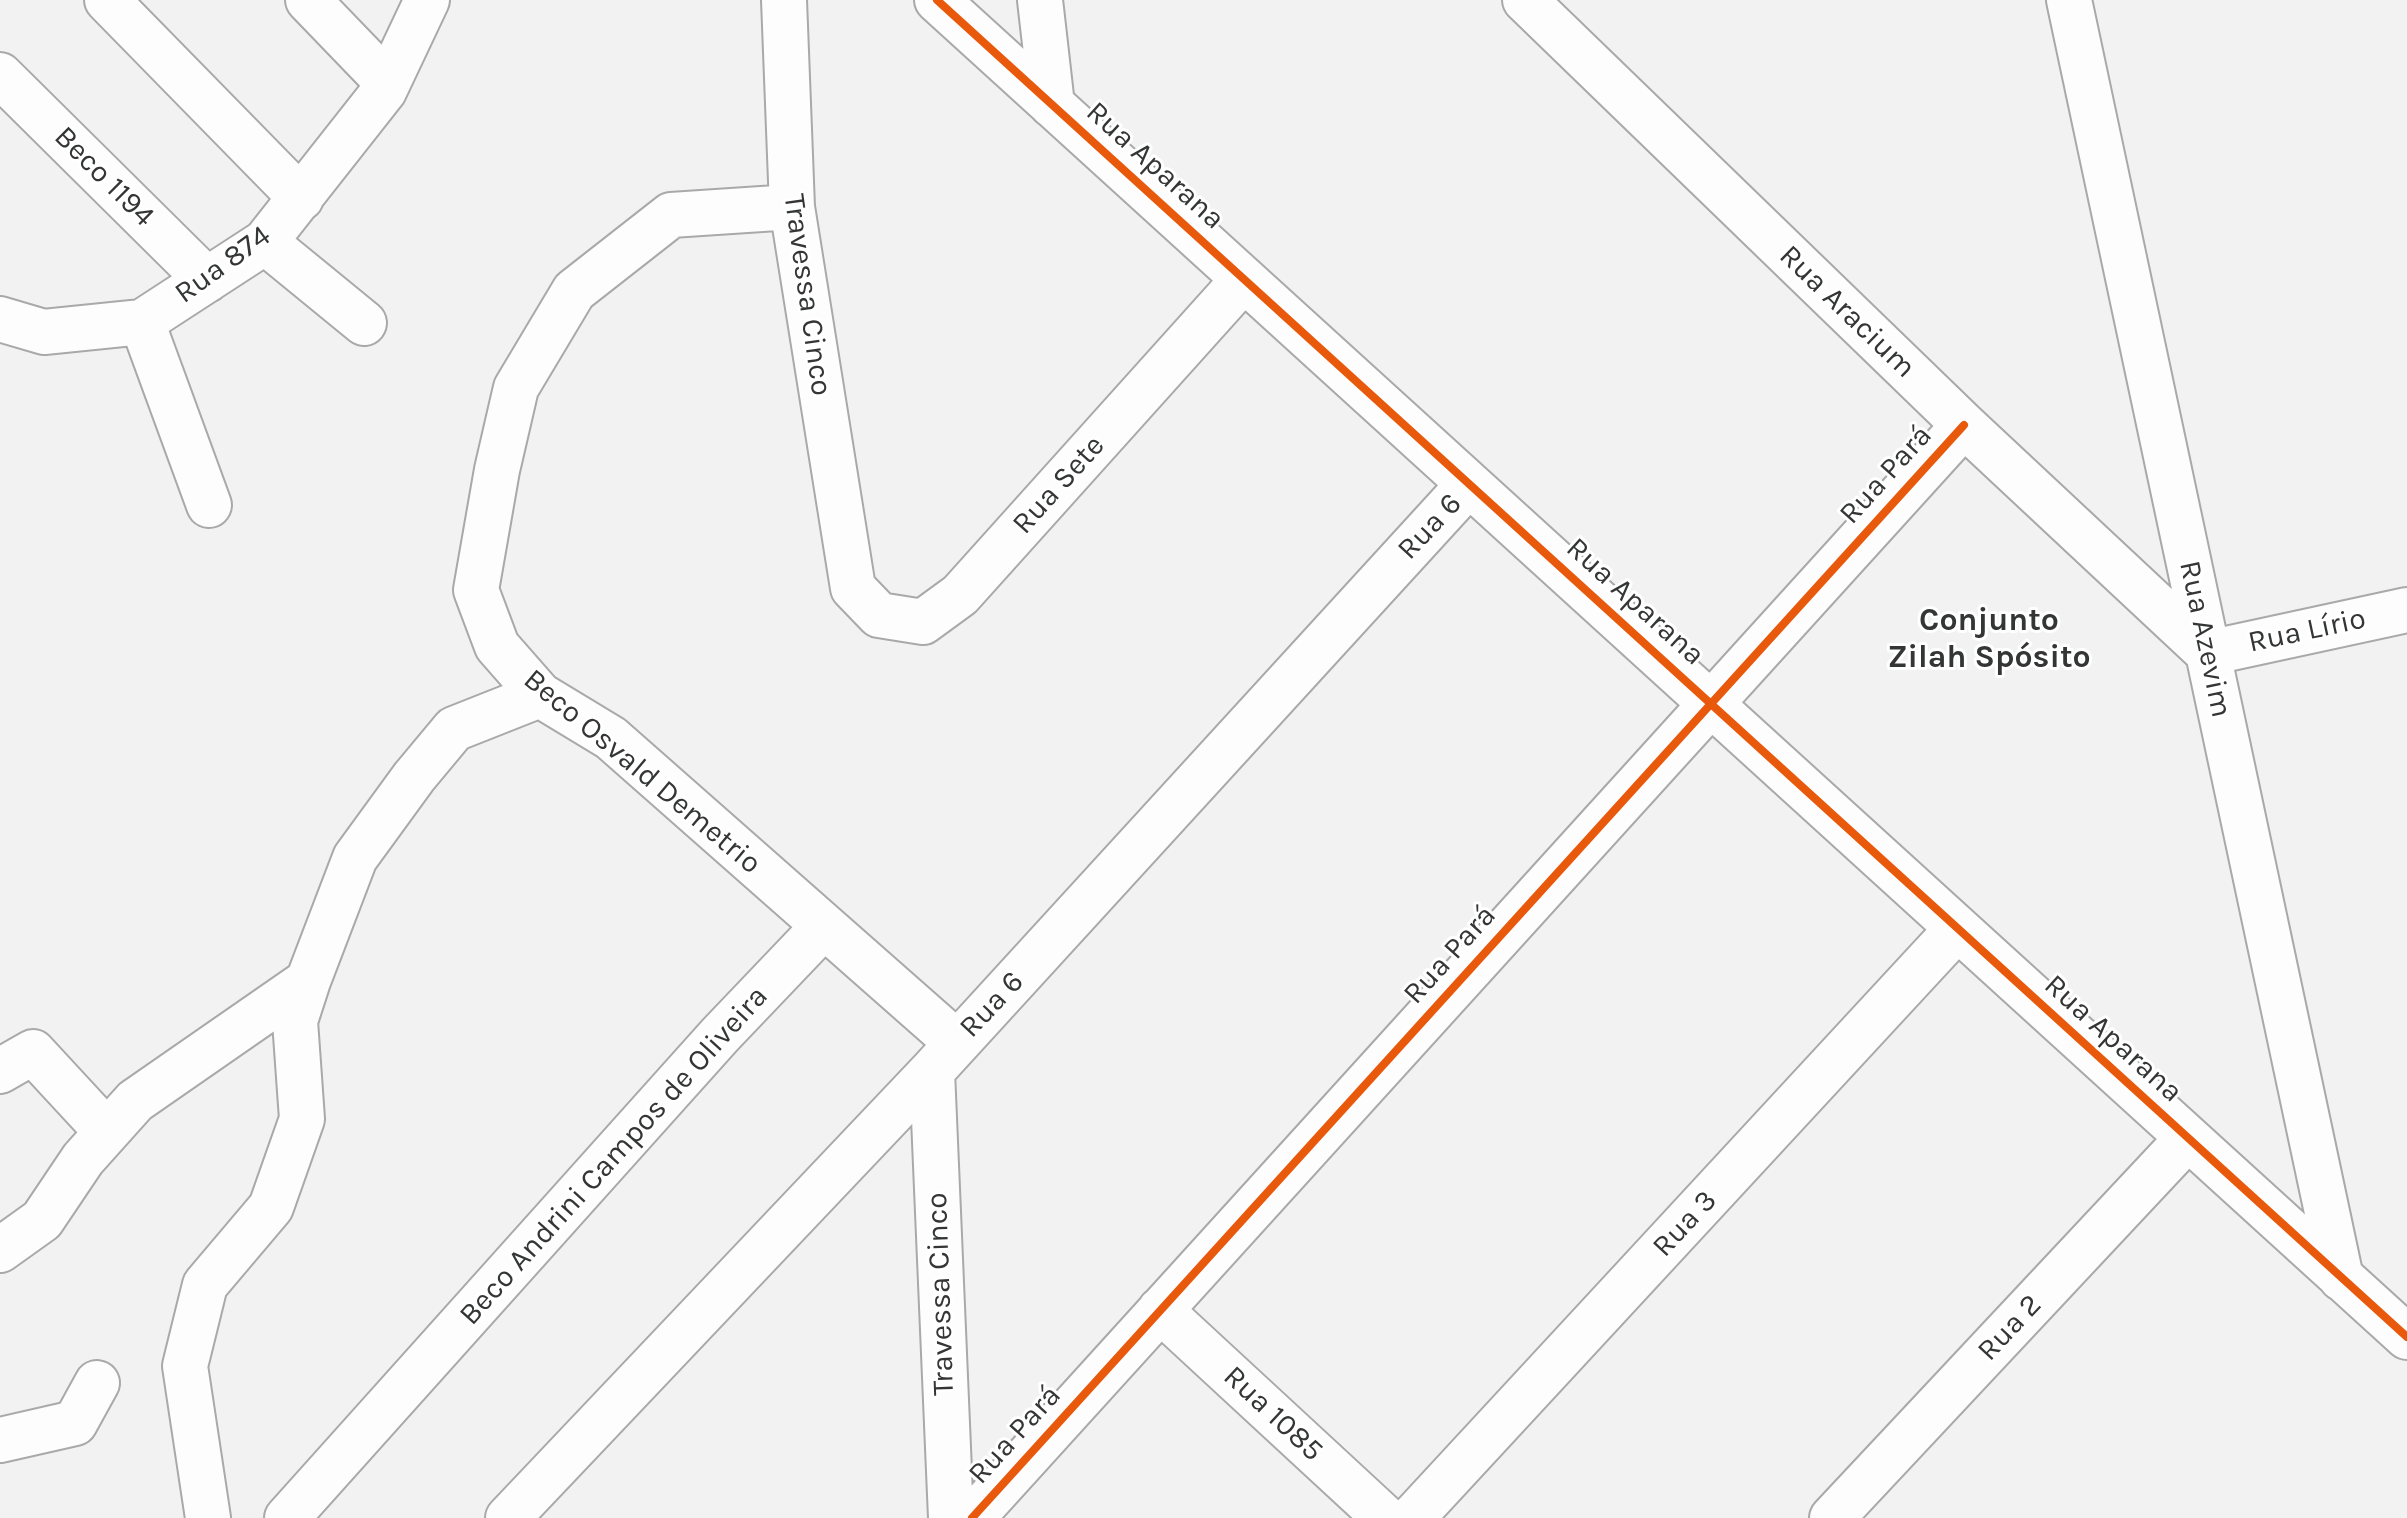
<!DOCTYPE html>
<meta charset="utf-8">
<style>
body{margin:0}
canvas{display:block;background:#f2f2f3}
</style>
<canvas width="2407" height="1518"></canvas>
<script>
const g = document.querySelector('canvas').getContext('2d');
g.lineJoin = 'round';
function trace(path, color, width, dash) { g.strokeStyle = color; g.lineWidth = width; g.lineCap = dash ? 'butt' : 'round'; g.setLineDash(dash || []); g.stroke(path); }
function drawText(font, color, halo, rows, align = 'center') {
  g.font = font + ' Karla,sans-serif'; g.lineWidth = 6; g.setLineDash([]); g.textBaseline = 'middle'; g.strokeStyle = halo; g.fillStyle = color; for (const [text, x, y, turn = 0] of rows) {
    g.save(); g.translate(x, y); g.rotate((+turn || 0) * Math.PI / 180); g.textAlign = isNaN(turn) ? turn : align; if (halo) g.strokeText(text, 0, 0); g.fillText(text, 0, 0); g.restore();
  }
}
const minor = new Path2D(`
 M107,0L301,198
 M308,0L388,83
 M784,0L792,207L853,588L879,615L923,622L960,595L1244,279
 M937,0L2407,1337
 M1040,0L1052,105
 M1525,0L1964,425L2208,653L2407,610
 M2069,0L2341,1278
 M0,75L207,280
 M792,207L671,215L574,291L516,388L497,470L476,590L497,646L540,695L611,738L957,1043
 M265,242L364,323
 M0,319L44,332L142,322L265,242L384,91L427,0
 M142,322L209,505
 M0,1071L33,1052L107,1132
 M932,1071L951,1518
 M0,1250L42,1220L83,1159L135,1101L308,981
 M1160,1310L1385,1518
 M0,1440L75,1423L97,1383
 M208,1518L185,1366L205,1285L271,1207L302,1119L295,1021L308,981L355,858L414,777L454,729L540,695
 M287,1518L720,1035L824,926
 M508,1518L932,1071L1469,484
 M972,1518L1964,425
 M1412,1518L1957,929
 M1832,1518L2187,1139`);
trace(minor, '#a9a9aa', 48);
trace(minor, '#fdfdfd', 44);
trace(new Path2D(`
 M937,0L2407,1337
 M972,1518L1964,425`), '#e8590c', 8);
drawText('30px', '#343535', '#fff', [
 ["Rua Aparana",1155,166,42],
 ["Beco 1194",104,177,45],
 ["Rua 874",223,265,-36],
 ["Travessa Cinco",807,295,82],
 ["Rua Aracium",1847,312,44],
 ["Rua Pará",1886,475,-48],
 ["Rua Sete",1059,485,-48],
 ["Rua 6",1430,527,-47],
 ["Rua Aparana",1635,602,42],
 ["Rua Lírio",2307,631,-12],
 ["Rua Azevim",2205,639,78],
 ["Beco Osvald Demetrio",642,772,40],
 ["Rua Pará",1450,955,-48],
 ["Rua 6",992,1005,-47],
 ["Rua Aparana",2113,1039,42],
 ["Beco Andrini Campos de Oliveira",614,1156,-48],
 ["Rua 3",1685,1224,-47],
 ["Travessa Cinco",941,1294,-92],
 ["Rua 2",2010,1328,-47],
 ["Rua 1085",1273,1414,43],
 ["Rua Pará",1015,1435,-48]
]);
drawText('bold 32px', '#343535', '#fff', [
 ["Conjunto",1989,621],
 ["Zilah Spósito",1989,658]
]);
</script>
